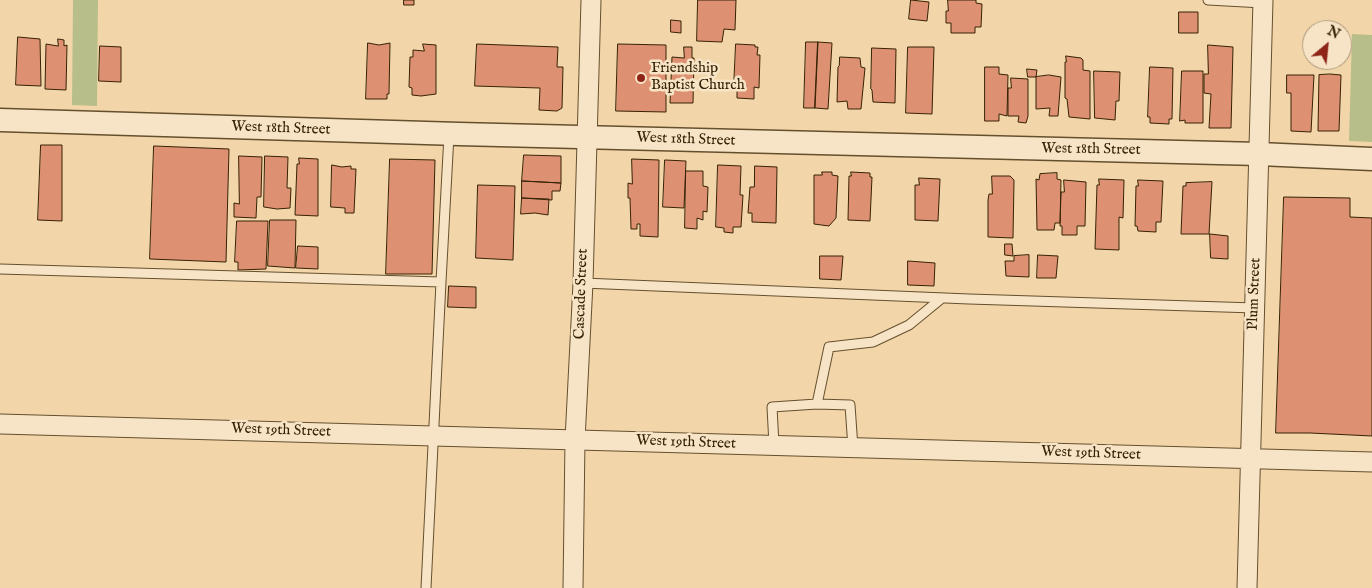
<!DOCTYPE html>
<style>
body{margin:0}
#map{position:relative;width:1372px;height:588px;overflow:hidden;background:#f2d6a9;font-family:"IM FELL English",serif}
canvas{display:block}
.north{position:absolute;left:1302px;top:20px;width:50px;height:50px;box-sizing:border-box;background:#f7e4c7;border:1px solid #aa9679;border-radius:50%;rotate:28deg;font-size:14px;font-weight:700;line-height:20px;text-align:center;color:#362204}
.north::after{content:'';display:block;margin:auto;width:18px;height:22px;background:#8f2418;clip-path:polygon(50% 0,100% 100%,50% 72%,0 100%)}
</style>
<div id="map">
<canvas width="1372" height="588"></canvas>
<div class="north">N</div>
</div>
<script>
const g = document.querySelector('canvas').getContext('2d');
g.lineJoin = 'round';
function fillPath(path, color) { g.fillStyle = color; g.fill(path, 'evenodd'); }
function trace(path, color, width, dash) { g.strokeStyle = color; g.lineWidth = width; g.lineCap = dash ? 'butt' : 'round'; g.setLineDash(dash || []); g.stroke(path); }
function drawText(font, color, halo, rows, align = 'center') {
  g.font = font + ' "IM FELL English",serif'; g.lineWidth = 5; g.setLineDash([]); g.textBaseline = 'middle'; g.strokeStyle = halo; g.fillStyle = color; for (const [text, x, y, turn = 0] of rows) {
    g.save(); g.translate(x, y); g.rotate((+turn || 0) * Math.PI / 180); g.textAlign = isNaN(turn) ? turn : align; if (halo) g.strokeText(text, 0, 0); g.fillText(text, 0, 0); g.restore();
  }
}
fillPath(new Path2D(`
 M73,0H98L97,106L72,105Z
 M1352,34L1372,35V142L1349,141Z`), '#b8be8a');
const building = new Path2D(`
 M404,0H414V5H404Z
 M698,0H736L735,30L724,29L722,42L697,41Z
 M911,0L929,2L927,21L909,19Z
 M948,0H976V3L982,4L981,27H975V33H951V23H946V11H948Z
 M1179,12H1198V33H1179Z
 M671,20L681,21V33L671,32Z
 M18,37L40,39L41,86L16,85Z
 M58,39L64,40V46L67,45L66,90L45,89L46,44L58,46Z
 M806,42H818L815,108H804Z
 M818,42L832,43L828,109L815,108Z
 M368,43L379,45L390,43L389,94H387V99H366Z
 M423,44L436,45V94L421,96L412,95V88L409,87L410,57H413V50L424,51Z
 M477,44L558,47L557,67H563L562,108L557,111L539,110L540,88L475,86Z
 M618,44L666,45V112L616,111Z
 M736,44L755,45V47H758L757,55H760L759,88L754,87V99L737,98V87H734Z
 M1208,45L1233,47L1231,128H1209L1211,94L1204,93V74H1208Z
 M100,46L121,47V82L99,81Z
 M684,47H692V58H694L693,103H670L672,57L684,58Z
 M908,47H934L932,114L906,113Z
 M872,48L896,49L895,103L873,102L872,90L871,89Z
 M1066,56L1081,58L1083,60V70L1090,71V119L1069,117L1067,99L1065,98V62H1066Z
 M840,57L860,58L861,67L865,68L861,109H848L847,101L837,102L838,67L839,66Z
 M985,67H999V74L1008,75L1007,116L999,114V121H985Z
 M1150,67L1173,68L1172,119H1169V124L1150,123V117H1148Z
 M1027,69L1037,70L1036,77H1028Z
 M1094,71L1120,72L1119,101H1116L1115,120L1095,118Z
 M1182,71H1203V123H1185V120L1180,121Z
 M1330,74L1341,75L1339,131H1318L1319,75Z
 M1049,75L1061,77L1058,116H1049L1050,108L1036,109V77Z
 M1287,75H1314L1311,132L1291,131V93H1287Z
 M1011,78L1028,79V116L1026,123L1018,122L1019,116H1008V88H1011Z
 M41,145H62V221L38,220Z
 M154,146L229,149L226,262L150,259Z
 M524,155L561,156V183L522,181Z
 M239,156L262,157L261,197H257L256,218L234,217V203L239,204Z
 M265,156L288,157L287,188H291L290,208L277,209L264,207Z
 M299,158L318,159V216L295,215L297,164H299Z
 M390,159L435,160L432,274H386Z
 M632,159L659,160L658,237L640,236V224H637V229H631L630,198H628V183L632,184Z
 M665,160L686,161L684,208L663,207Z
 M332,165L342,167L351,166V169H356L354,213H345V208L331,207Z
 M718,165L741,166L740,195H743L741,227H733V233L724,232V228L716,227Z
 M755,166L777,167L776,223L752,222V213H748L750,187H754Z
 M686,171H703V186L708,187L707,212L703,211V220L697,218V229L685,228Z
 M822,172H832V175L838,176L836,218L829,226L814,224V175H822Z
 M851,172L870,173V177H872L870,221L848,220L849,176H851Z
 M1057,173V179L1061,180L1060,223H1055L1054,230H1037L1036,179L1039,180L1040,174Z
 M992,176H1010L1014,180L1013,238L988,237V200L989,194H992Z
 M919,178L940,179L938,221L915,220V185H919Z
 M1099,179L1124,180L1123,218L1119,217V250L1095,249L1097,185H1099Z
 M1064,180L1086,182L1085,226H1077V235H1062V226H1060L1061,192H1064Z
 M1138,180L1163,181L1161,222H1156V232L1138,231L1137,226H1135L1136,186H1138Z
 M522,181L561,183L560,191H552V200L522,198Z
 M1212,182L1209,234H1181L1183,186H1186V183Z
 M478,185L515,186L513,260L476,258Z
 M1284,197L1350,198V217L1372,218V436L1310,433H1276Z
 M522,198L549,199L548,215L535,213L521,214Z
 M270,220H296L295,268L268,266Z
 M237,221H268L266,269L238,270V262H235Z
 M1210,234L1228,236V259L1211,258Z
 M1005,244H1012L1013,256L1005,255Z
 M298,246L318,247V269L296,268Z
 M1029,255V277L1006,276L1005,261H1014V256Z
 M1038,255L1058,256L1056,278H1037Z
 M820,256H843L841,280L820,279Z
 M908,261L935,263L934,286L908,285Z
 M449,286L476,287V308L448,307Z`);
fillPath(building, '#dd9172');
trace(building, '#362204', 1);
const service = new Path2D(`
 M1208,0L1263,3
 M0,269L441,282L426,588
 M441,282L449,135
 M583,283L969,299L1255,308
 M817,404L850,405L853,448
 M774,445L772,407L817,404L829,347L873,342L909,325L942,298`);
const minor = new Path2D(`
 M0,424L1372,462
 M573,588L575,440L583,283L591,0
 M1247,588L1263,0`);
const tertiary = new Path2D(`
 M0,120L459,134L1259,154L1372,159`);
trace(service, '#654f2d', 11);
trace(minor, '#654f2d', 21);
trace(tertiary, '#654f2d', 25);
trace(service, '#f7e4c7', 9);
trace(minor, '#f7e4c7', 19);
trace(tertiary, '#f7e4c7', 22);
for (const [x, y, r, color] of [
 [641,78,5,"#8f2418"]
]) { const dot = new Path2D(); dot.arc(x, y, r, 0, 2 * Math.PI); g.fillStyle = color; g.fill(dot); trace(dot, '#f7e4c7', 2); }
drawText('15px', '#362204', '#f7e4c7', [
 ["Friendship",651,69],
 ["Baptist Church",651,86]
], 'left');
drawText('15px', '#362204', '#f7e4c7', [
 ["West 18th Street",281,129,2],
 ["West 18th Street",686,140,2],
 ["West 18th Street",1091,150,1],
 ["Cascade Street",582,294,-88],
 ["Plum Street",1255,294,-88],
 ["West 19th Street",281,431,2],
 ["West 19th Street",686,443,2],
 ["West 19th Street",1091,454,2]
]);
</script>
